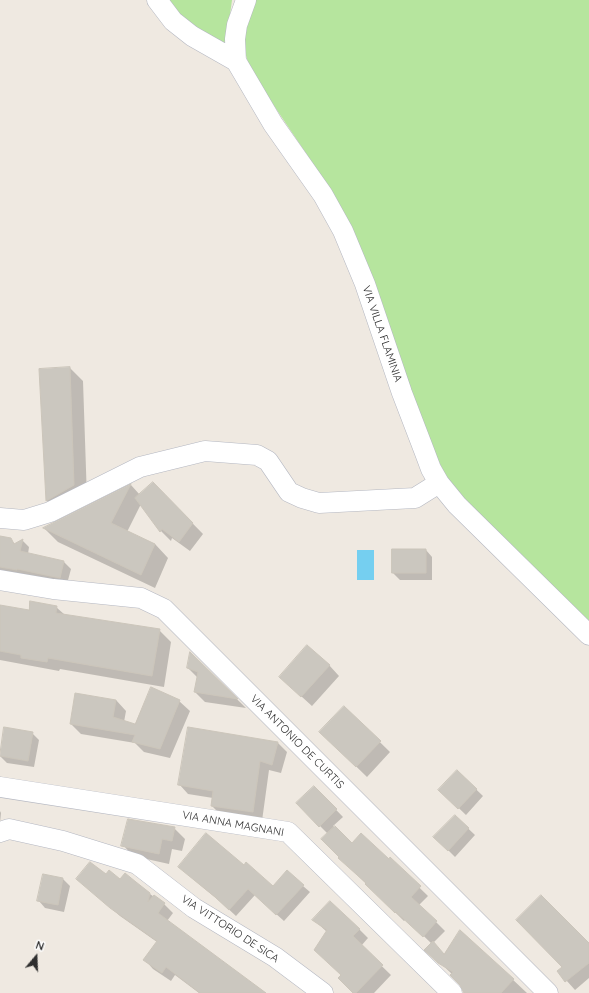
<!DOCTYPE html>
<style>
body{margin:0}
#map{position:relative;width:589px;height:993px;overflow:hidden;background:#efe9e1;font-family:Quicksand,sans-serif}
canvas{display:block}
.north{position:absolute;left:16px;top:937px;width:40px;height:40px;-webkit-text-stroke:3px #fff;paint-order:stroke;rotate:19deg;font-size:11px;font-weight:700;line-height:16px;text-align:center;color:#2e2e2e}
.north::after{content:'';display:block;margin:auto;width:14px;height:18px;background:#2e2e2e;clip-path:polygon(50% 0,100% 100%,50% 72%,0 100%)}
</style>
<div id="map">
<canvas width="589" height="993"></canvas>
<div class="north">N</div>
</div>
<script>
const g = document.querySelector('canvas').getContext('2d');
g.lineJoin = 'round';
function fillPath(path, color) { g.fillStyle = color; g.fill(path, 'evenodd'); }
function trace(path, color, width, dash) { g.strokeStyle = color; g.lineWidth = width; g.lineCap = dash ? 'butt' : 'round'; g.setLineDash(dash || []); g.stroke(path); }
function drawText(font, color, halo, rows, align = 'center') {
  g.font = font + ' Quicksand,sans-serif'; g.lineWidth = 4; g.setLineDash([]); g.textBaseline = 'middle'; g.strokeStyle = halo; g.fillStyle = color; for (const [text, x, y, turn = 0] of rows) {
    g.save(); g.translate(x, y); g.rotate((+turn || 0) * Math.PI / 180); g.textAlign = isNaN(turn) ? turn : align; if (halo) g.strokeText(text, 0, 0); g.fillText(text, 0, 0); g.restore();
  }
}
fillPath(new Path2D(`
 M164,0H232L227,36L224,44L212,43Z
 M252,0H589V621L462,498L445,475L429,440L362,253L332,192L250,70L244,48L248,8Z`), '#b6e59e');
fillPath(new Path2D(`
 M357,550H374V580H357Z`), '#75cff0');
fillPath(new Path2D(`
 M70,368L83,381L87,499L60,514L47,501L40,370Z
 M153,483L203,534L190,551L172,538L171,541L161,531L141,504L127,532L155,544L168,558L155,588L58,542L45,529L131,485L140,495Z
 M0,537L10,539L15,544L22,540L29,547L28,554L64,562L71,569L67,584L0,572Z
 M426,550L432,557V580H400L393,573Z
 M0,606L30,612L56,607L65,615L159,630L171,642L164,687L60,669L59,671L0,660Z
 M191,654L246,708L205,702L195,692L198,678L188,668Z
 M329,665L339,676L312,706L291,687Z
 M116,700L126,711L124,722L136,726L179,701L190,711L170,758L144,752L135,743L81,734L71,724Z
 M344,707L390,752L367,777L331,742Z
 M189,729L278,743L287,752L281,773L269,770L262,821L221,815L212,806L213,798L188,794L179,784Z
 M32,733L39,740L34,767L7,763L0,756Z
 M457,771L483,796L466,815L440,790Z
 M314,787L343,817L333,826L352,844L389,860L390,859L428,896L419,905L445,931L433,943L445,955L461,931L527,993H465L461,985L452,974L426,950L432,944L406,919L404,921L348,866L328,834L297,803Z
 M0,811L1,813L0,823Z
 M455,816L475,835L455,857L435,837Z
 M174,828L185,839L182,851L172,849L169,864L133,856L123,845Z
 M244,866L273,887L303,886L310,892L284,921L255,895L236,916L223,904L186,873Z
 M106,875L150,894L164,904L173,913L167,921L263,993H199L175,975L171,981L153,969L145,960L157,942L120,916L77,879Z
 M63,879L70,886L64,912L45,908L39,901Z
 M314,920L359,929L368,938L361,946L391,975L374,993H354L342,975L327,932Z
 M589,944V978L575,990L558,971Z`), '#0003');
const building = new Path2D(`
 M70,367L74,485L46,501L39,369Z
 M153,482L193,523L179,542L162,529L160,532L135,498Z
 M131,484L111,523L155,544L141,575L43,528Z
 M0,536L11,538L14,544L23,539L20,551L64,561L60,578L17,569V570L0,567Z
 M392,549H426V573H392Z
 M30,601L57,606L56,613L160,629L152,676L48,658L47,662L21,658V655L0,651V605L29,610Z
 M307,645L330,665L301,697L279,677Z
 M190,652L238,699L194,692L198,672L187,668Z
 M151,687L180,700L160,749L132,742L135,735L70,724L75,693L116,700L113,717L135,724Z
 M344,706L381,741L356,767L319,732Z
 M4,727L33,732L28,761L0,756Z
 M188,727L278,742L272,765L260,761L253,812L211,806L213,791L178,785Z
 M457,770L477,789L458,809L438,790Z
 M314,786L337,809L319,827L296,803Z
 M455,815L469,828L448,851L433,837Z
 M128,819L175,827L172,841L162,839L159,854L121,846Z
 M335,826L352,843L361,833L389,859L390,857L421,886L411,897L437,921L423,937L396,912L395,913L365,884L366,883L338,858L339,857L321,839Z
 M206,833L244,865L246,862L273,886L287,870L304,885L276,915L248,889L229,910L215,897L178,867Z
 M90,862L106,874L109,870L120,879L125,873L136,882L150,893L148,902L154,895L165,903L158,913L266,993H200L166,967L162,973L143,960L157,941L110,908L76,879Z
 M43,874L63,878L58,905L37,901Z
 M541,895L589,943V963L565,982L557,971L562,967L516,920Z
 M330,901L360,929L353,936L383,965L356,993H353L338,978L341,975L314,950L327,930L312,920Z
 M460,930L514,979L501,993H464L460,985L450,975L453,972L438,963L424,950L433,941L444,954Z`);
fillPath(building, '#cbc7bf');
trace(building, '#cbc5ba', 1);
const minor = new Path2D(`
 M157,0L173,21L192,36L236,61
 M246,0L237,25L235,39L236,61L273,124L323,195L343,231L365,284L402,393L425,453L431,469L439,483L457,505L589,635
 M0,518L24,520L50,512L140,467L205,451L257,455L268,461L289,492L302,498L319,503L415,498L439,483
 M0,580L53,589L141,598L164,609L548,993
 M0,787L288,832L452,993
 M0,832L9,829L63,841L137,864L194,908L275,957L323,993`);
trace(minor, '#b4b7c1', 21);
trace(minor, '#fff', 20);
drawText('11px', '#2e2e2e', '#fff', [
 ["VIA VILLA FLAMINIA",382,334,71],
 ["VIA ANTONIO DE CURTIS",297,742,45],
 ["VIA ANNA MAGNANI",233,824,10],
 ["VIA VITTORIO DE SICA",230,929,33]
]);
</script>
